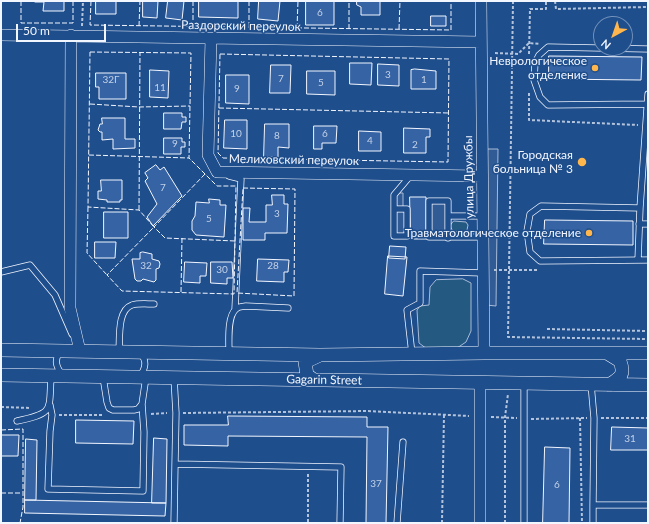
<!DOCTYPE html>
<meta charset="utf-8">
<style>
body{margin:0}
#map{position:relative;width:649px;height:524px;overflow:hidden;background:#1f4e8c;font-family:Lato,sans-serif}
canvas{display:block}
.frame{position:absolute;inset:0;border:2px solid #f2f6ff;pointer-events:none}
.north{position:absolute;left:593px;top:16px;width:40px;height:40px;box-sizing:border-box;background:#1f4e8c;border:1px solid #7391ba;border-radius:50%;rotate:220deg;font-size:11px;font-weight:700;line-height:16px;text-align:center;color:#f2f6ff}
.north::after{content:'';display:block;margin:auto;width:14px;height:18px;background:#ffb74d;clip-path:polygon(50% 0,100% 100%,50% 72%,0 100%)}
.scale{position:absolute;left:16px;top:24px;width:90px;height:18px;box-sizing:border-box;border:2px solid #f2f6ff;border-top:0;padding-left:5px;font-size:12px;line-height:14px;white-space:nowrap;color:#f2f6ff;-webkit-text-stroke:3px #1f4e8c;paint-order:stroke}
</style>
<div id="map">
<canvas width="649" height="524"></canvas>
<div class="frame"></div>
<div class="north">N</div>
<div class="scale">50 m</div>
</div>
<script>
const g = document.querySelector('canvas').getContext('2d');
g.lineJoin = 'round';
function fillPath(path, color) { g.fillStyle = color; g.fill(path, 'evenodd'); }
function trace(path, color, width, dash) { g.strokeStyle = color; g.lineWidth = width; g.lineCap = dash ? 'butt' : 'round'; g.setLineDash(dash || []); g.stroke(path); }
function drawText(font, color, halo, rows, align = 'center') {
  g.font = font + ' Lato,sans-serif'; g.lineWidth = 3; g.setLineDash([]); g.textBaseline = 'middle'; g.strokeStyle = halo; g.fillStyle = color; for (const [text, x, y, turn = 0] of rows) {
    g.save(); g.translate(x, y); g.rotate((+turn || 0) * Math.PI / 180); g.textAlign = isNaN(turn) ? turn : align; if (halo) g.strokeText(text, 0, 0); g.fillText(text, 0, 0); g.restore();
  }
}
const green = new Path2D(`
 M454,221L466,222L468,225L467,230L464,232C458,232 452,233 450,226Z
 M463,279L471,283V331L466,342L457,348L427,349L419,343L417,310L420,306L429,305L430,287L436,280Z`);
fillPath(green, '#245a82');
trace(green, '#a8bbd7', 1);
const parking = new Path2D(`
 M488,149H498L496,306L486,305Z
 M393,193H403V207H410L409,238H392Z
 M428,200H449V239H428Z`);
fillPath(parking, '#305b95');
trace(parking, '#a8bbd7', 1);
const building = new Path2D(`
 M35,1H64V11H43L44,2H35Z
 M96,1H116V14H96Z
 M143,1H158L157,18L143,17Z
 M168,1H184L182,20L166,18Z
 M199,1H238V18L199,17Z
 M259,1H280L278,21L258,19Z
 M306,1H334V25H306Z
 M357,1H380V15H361V7L357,5Z
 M431,16H446V26H431Z
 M549,56L642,57L641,80L549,79Z
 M350,63H372L371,85L350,84Z
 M378,64L399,65V86L378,85Z
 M271,65H291L290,93H270Z
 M415,69L436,71V89H411V70Z
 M150,70L169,71L168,98L150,97Z
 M307,71H335V95L307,94Z
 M96,73H126V99H99V87H96Z
 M226,75H249V104L226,103Z
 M164,113H182V117H186V122H182L181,129H164Z
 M102,118H125V139H135V148L113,149V139L102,140V132H100L98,130L100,124H102Z
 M225,120H247V149L224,148Z
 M265,124H289V148L278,147V157H264Z
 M314,126H337L336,143H322V149H314Z
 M404,128L430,129V137H426V153H404Z
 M359,131L381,132V151H359Z
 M164,138H182V142H185V147H181V154H164Z
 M156,165L160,170L164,167L182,196L153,226L147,217L157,204L145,181L148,178L145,173Z
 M101,180H122V200H120V202H107V200L98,199V191H101Z
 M272,195H284V204H288L287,233H265V240H243V208H250L249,222H266V205H272Z
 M410,197H426V239H411Z
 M209,199L220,200V205H226L224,237L196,235L192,230V221L195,216L196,202L209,203Z
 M104,212H128V238H104Z
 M545,220L633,221V245L544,244Z
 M95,242H116L115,258H95Z
 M390,246L406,247L405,259L389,258Z
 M143,252L152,254V259L159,261L160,264L159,268L156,269V280L154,282L143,279L141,281H137L135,279L132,259H140V253Z
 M388,256L407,257L403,296L385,294Z
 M258,259L289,260L288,272H284V282L257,281Z
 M185,262L207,263L206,276H200V283L184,282Z
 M211,262H232L233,278H227V284L211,283Z
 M228,416L367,417V427H388L386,523H366L367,437L228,436V446L184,445V425H228Z
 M76,420L134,421L133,444L76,443Z
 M612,427L648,428V450H611Z
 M1,435H19L18,456H1Z
 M154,438L167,439L166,503H152Z
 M26,439L37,440L36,500H25Z
 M545,447L570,448L569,523H543Z
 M25,500L166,503L165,516L25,513Z`);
fillPath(building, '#3563a3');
trace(building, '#f2f6ff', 1);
const service = new Path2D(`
 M647,104L548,105L540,97L534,80L535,63L539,55L548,47L648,49
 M229,176L241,179L235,309
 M640,208L541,206L530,214L527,231L530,252L540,261L648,260
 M394,209H407V236H394V195L411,175
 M448,216V238
 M483,216H448V201H429V237H483
 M639,224H648
 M638,260L640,208L648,94
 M1,272L30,265L55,295L72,334
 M60,351C54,361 56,366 62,375
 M119,351C120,338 117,310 132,305C139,303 147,304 154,304
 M229,353C229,341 227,316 236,309C239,306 242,307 246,306L288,308
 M412,354L407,310L420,303V271L483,273
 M103,377L107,402L109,408L113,410H134L138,409L142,404L146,377
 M139,377C146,369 147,360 140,353
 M174,378L176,413L175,464L341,467L340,523
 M524,383V523
 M591,384L594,418L593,505H648
 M50,405L52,415L50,431L48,489L143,491L144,432L142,404
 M17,421C54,413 49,412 51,376
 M174,523L175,464
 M397,523L403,442
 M593,523V505`);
const minor = new Path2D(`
 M481,1L484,353
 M1,35L481,42
 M71,35L70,308L80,351
 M211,39L208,155L217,172L482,176
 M480,523V382`);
const tertiary = new Path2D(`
 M1,350L320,355L484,353H648
 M607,353L620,361C625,375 621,377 609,385
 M1,375L648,385
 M314,380L307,375L305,362L320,355`);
trace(service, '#f2f6ff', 7);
trace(minor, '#f2f6ff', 12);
trace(tertiary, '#f2f6ff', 14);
trace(new Path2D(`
 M513,1L508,337L648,339
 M555,1L556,9L648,7
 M82,26L83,1
 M495,53L518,54L529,43L540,44
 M529,54L530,9H546V1
 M529,93V120L638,125
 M494,270H538
 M547,329L648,331
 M1,407L30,408
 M183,413L368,411L469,416
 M151,414L167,413
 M59,415H103
 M491,417L517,418
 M580,418L582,523
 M601,418H648
 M531,419L587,418
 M308,474V523
 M442,523L444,415
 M505,523V417L508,394`), '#b3c4dc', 2, [3, 2]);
trace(service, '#1f4e8c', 5.5);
trace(minor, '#1f4e8c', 11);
trace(tertiary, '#1f4e8c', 13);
trace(new Path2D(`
 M21,1V23H73V1
 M91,1L90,25L451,30V1
 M193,1V27
 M139,26L140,1
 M249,27V1
 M297,28L298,1
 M349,29V1
 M399,29L400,1
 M90,52L191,53L189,158L217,186H236L234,294L122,291L107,275L154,227L139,210L88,207Z
 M220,54L449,59L448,162L223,158L218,153Z
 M90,104L139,107L190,106
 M219,108L449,113
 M89,155L189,158
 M205,174L154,227L165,238L235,241
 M243,188L295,189L294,296L237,293Z
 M88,207L87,253L107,275
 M139,210L140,52
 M181,292L182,238
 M1,430L23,429V507L20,523
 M1,493H22`), '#f2f6ff', 1, [5, 2]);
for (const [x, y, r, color] of [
 [595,68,4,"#ffb74d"],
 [582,162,5,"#ffb74d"],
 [589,233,4,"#ffb74d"]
]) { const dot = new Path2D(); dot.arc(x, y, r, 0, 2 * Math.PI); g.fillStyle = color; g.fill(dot); trace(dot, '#1f4e8c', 1.5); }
drawText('10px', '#c3d1e8', null, [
 ["6",320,13],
 ["3",388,75],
 ["7",281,79],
 ["32Г",111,80],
 ["1",424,80],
 ["5",321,83],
 ["11",160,88],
 ["9",237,89],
 ["10",236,134],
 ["6",325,134],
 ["8",277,136],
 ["4",370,141],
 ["9",175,144],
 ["2",415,145],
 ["7",163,188],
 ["3",277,214],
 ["5",209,219],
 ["32",146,266],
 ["28",273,266],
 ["30",222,270],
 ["31",630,439],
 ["37",376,484],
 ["6",557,485]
]);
drawText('12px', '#f2f6ff', '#1f4e8c', [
 ["Раздорский переулок",241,26,1],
 ["Мелиховский переулок",294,160,1],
 ["улица Дружбы",469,177,-91],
 ["Gagarin Street",324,380,1]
]);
drawText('12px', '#f2f6ff', '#1f4e8c', [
 ["Неврологическое",587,61],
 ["отделение",587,75],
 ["Городская",573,155],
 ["больница № 3",573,169],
 ["Травматологическое отделение",581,233]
], 'right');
</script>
